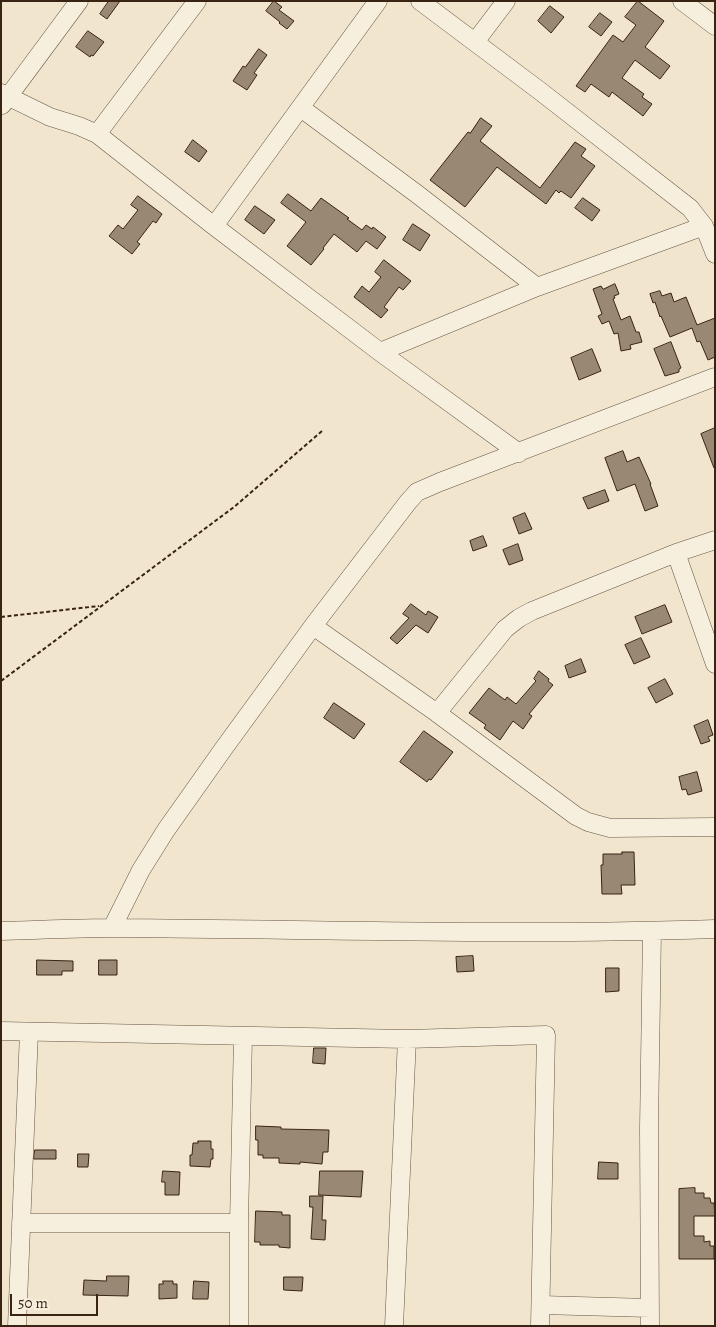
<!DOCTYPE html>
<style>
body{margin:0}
#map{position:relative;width:716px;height:1327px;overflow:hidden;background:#f1e6cd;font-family:Alegreya,serif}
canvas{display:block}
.frame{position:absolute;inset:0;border:2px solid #392313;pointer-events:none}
.scale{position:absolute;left:10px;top:1294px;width:88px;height:22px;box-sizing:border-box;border:2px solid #392313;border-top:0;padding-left:6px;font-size:15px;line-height:18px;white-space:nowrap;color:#392313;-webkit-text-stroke:4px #f6efde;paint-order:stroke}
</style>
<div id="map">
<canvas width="716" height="1327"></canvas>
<div class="frame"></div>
<div class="scale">50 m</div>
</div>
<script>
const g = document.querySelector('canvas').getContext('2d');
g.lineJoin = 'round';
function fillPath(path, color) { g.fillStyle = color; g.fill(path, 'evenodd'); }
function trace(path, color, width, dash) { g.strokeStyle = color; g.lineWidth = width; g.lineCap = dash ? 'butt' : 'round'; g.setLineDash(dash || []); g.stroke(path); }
const building = new Path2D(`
 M109,1H120L107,19L100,14Z
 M274,1L282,7L279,10L294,21L287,29L279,23L280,22L266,11Z
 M638,1L664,21L645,47L670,66L660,79L635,60L622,78L644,94L642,97L652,104L643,116L612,92L609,97L591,84L585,92L576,86L613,35L623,42L636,25L625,17Z
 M550,6L564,17L551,33L538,21Z
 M600,13L612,22L601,36L589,27Z
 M88,31L104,42L93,56L91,55L90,57L76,47Z
 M259,49L267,55L254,73L257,75L247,90L233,81L243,66L245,67Z
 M481,118L492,126L480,141L540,188L575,142L586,149L581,156L595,166L571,198L561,191L559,193L556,190L546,204L497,167L465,207L430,180L468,132L470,133Z
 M193,140L207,151L199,162L185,152Z
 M288,194L311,211L321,198L349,218L347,219L362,230L366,225L372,229L373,227L386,237L377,249L366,241L357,252L334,234L323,248L324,249L311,265L287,246L306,222L281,203Z
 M138,196L162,214L156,223L153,221L137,242L140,244L132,254L109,236L118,225L123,229L138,210L131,205Z
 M583,198L600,210L592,221L575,208Z
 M255,206L275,220L264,234L245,220Z
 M413,224L430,235L420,251L403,240Z
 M384,260L411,281L403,290L399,287L384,307L388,310L381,318L354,297L362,286L369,292L381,277L375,272Z
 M615,284L619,294L614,296L615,298L613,299L621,320L630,316L636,332H639L642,342L630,345L631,349L621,351L618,333L614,334L609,321L602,324L598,316L602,314L593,289L601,286L603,289Z
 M660,291L662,296L671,293L674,302L686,297L697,325L715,318V357L708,360L700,341L697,342L692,328L670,337L661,316L660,317L655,302L653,303L650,294Z
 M671,342L681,368L679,369V372L665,376L654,349Z
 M592,349L601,371L579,380L571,358Z
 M715,428V468H714L701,434Z
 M623,451L627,462L639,457L651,484H650L658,506L645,511L635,484L617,491L605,458Z
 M605,490L609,501L588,509L583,498Z
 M525,513L532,529L519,534L513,518Z
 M483,536L487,546L473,551L470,541Z
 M518,544L523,560L509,565L503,550Z
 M411,604L426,615L428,611L438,617L428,633L416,625L397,644L390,638L409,618L403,614Z
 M665,605L672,622L642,634L635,617Z
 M641,638L650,657L634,664L625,645Z
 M581,659L586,672L569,678L565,666Z
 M539,671L549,679L548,681L553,685L529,714L532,716L523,729L513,721L500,740L484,728L486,725L469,713L489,688L505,700L507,697L516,704L536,681L534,679Z
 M665,679L673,694L656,703L648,688Z
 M334,703L365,724L354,739L324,718Z
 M708,720L713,735L708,737L710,741L701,744L694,726Z
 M424,731L453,752L431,780L429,779L427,782L400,762Z
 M697,772L702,791L688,795L686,789L682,790L679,777Z
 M622,852H634L635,885H621L622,894H602L601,865H603V854H622Z
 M473,956L474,971L457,972L456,957Z
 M37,960L73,961V971H62V975H37Z
 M99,960H117V975H99Z
 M606,968H619V991L606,992Z
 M314,1048H326L325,1064L313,1063Z
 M256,1126L281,1127V1129L329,1130L328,1152H323L322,1164L300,1162V1164L279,1163V1158H263V1155H258V1140H256Z
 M198,1141H211V1149H213V1159H211L210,1167L190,1166V1155H192L193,1143H198Z
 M35,1150H56V1159H34Z
 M78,1154H89L88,1167H78Z
 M599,1162L618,1163V1179H598Z
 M163,1171L180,1172L179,1195H165V1182H162Z
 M320,1171H363L361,1197L319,1195Z
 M695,1188V1193H704V1198H710L711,1203H714L715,1216H694V1236H704V1242L710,1241V1246H714V1259H679V1189Z
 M310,1196H323L322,1220H326L325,1240L311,1239L313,1207H310Z
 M256,1211L282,1212V1215H290V1248L279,1247V1245H260V1242H255Z
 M107,1276H129L128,1296L83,1295L84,1280L106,1281Z
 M284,1277H303L302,1291L284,1290Z
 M163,1281H173V1284H177V1298L159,1299V1284H163Z
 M194,1281L209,1282L208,1299H193Z`);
fillPath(building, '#998874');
trace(building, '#392313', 1);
const minor = new Path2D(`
 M420,1L540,91L690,208L704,226L715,254
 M682,1L715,26
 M475,42L506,1
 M1,93L50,117L79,126L97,134L214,226L380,352L519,453
 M2,105L79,1
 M301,108L417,194L537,287
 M97,134L197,1
 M214,226L378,1
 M380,352L537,287L704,226
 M676,553L715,664
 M313,626L437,713L576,816L588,822L610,828L715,827
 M437,713L505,629L519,618L532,611L676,553L715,540
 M112,928L141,870L166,830L224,748L313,626L408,502L417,492L440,482L715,377
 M1,931C39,930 77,928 114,928C314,929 515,936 715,929
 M1,1031L407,1039L394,1326
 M407,1039L546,1035L540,1326
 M21,1223H239
 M541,1305L650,1308
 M17,1326L29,1032
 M239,1326V1223L243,1036
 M650,1326L649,1128L652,931`);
trace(minor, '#675442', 19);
trace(new Path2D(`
 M1,617L99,606
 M1,681L234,507L322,431`), '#392313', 2, [4, 2.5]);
trace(minor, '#f6efde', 18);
</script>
